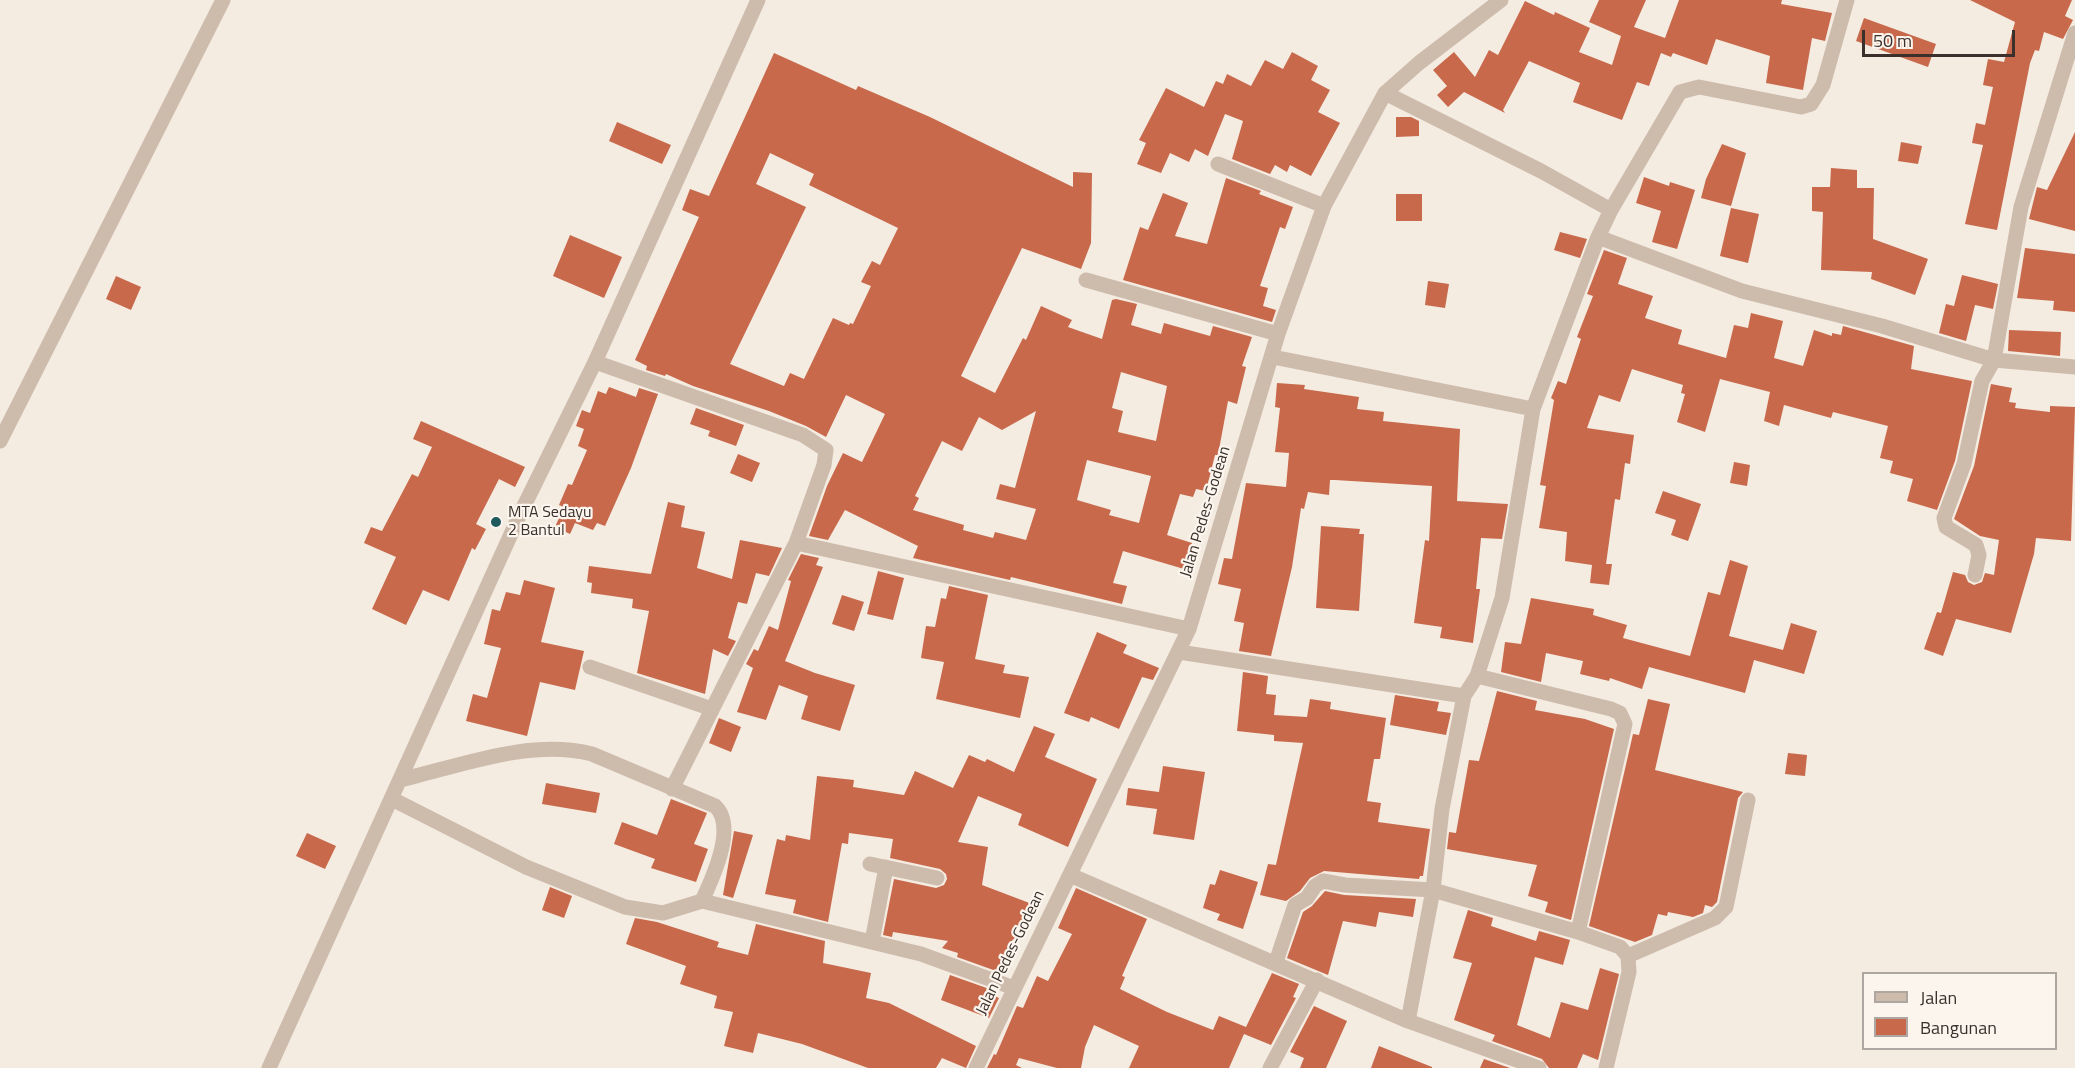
<!DOCTYPE html>
<style>
body{margin:0}
#map{position:relative;width:2075px;height:1068px;overflow:hidden;background:#f4ebe1;font-family:"Titillium Web",sans-serif}
canvas{display:block}
.legend{position:absolute;left:1862px;top:972px;width:195px;height:78px;box-sizing:border-box;background:#fbf5ee;border:2px solid #aea6a0;margin:0;padding:8px 10px;list-style:none;font-size:18px;color:#3b302b}
.legend li{display:flex;align-items:center;gap:12px;height:30px}
.legend b{width:30px;border:2px solid #aea6a0}
.scale{position:absolute;left:1862px;top:30px;width:153px;height:27px;box-sizing:border-box;border:3px solid #3b302b;border-top:0;padding-left:8px;font-size:18px;line-height:21px;white-space:nowrap;color:#3b302b;-webkit-text-stroke:4px #fbf5ee;paint-order:stroke}
</style>
<div id="map">
<canvas width="2075" height="1068"></canvas>
<ul class="legend">
<li><b style="height:8px;background:#cdbbac"></b>Jalan</li>
<li><b style="height:16px;background:#c8694b"></b>Bangunan</li>
</ul>
<div class="scale">50 m</div>
</div>
<script>
const g = document.querySelector('canvas').getContext('2d');
g.lineJoin = 'round';
function fillPath(path, color) { g.fillStyle = color; g.fill(path, 'evenodd'); }
function trace(path, color, width, dash) { g.strokeStyle = color; g.lineWidth = width; g.lineCap = dash ? 'butt' : 'round'; g.setLineDash(dash || []); g.stroke(path); }
function drawText(font, color, halo, rows, align = 'center') {
  g.font = font + ' "Titillium Web",sans-serif'; g.lineWidth = 4.5; g.setLineDash([]); g.textBaseline = 'middle'; g.strokeStyle = halo; g.fillStyle = color; for (const [text, x, y, turn = 0] of rows) {
    g.save(); g.translate(x, y); g.rotate((+turn || 0) * Math.PI / 180); g.textAlign = isNaN(turn) ? turn : align; if (halo) g.strokeText(text, 0, 0); g.fillText(text, 0, 0); g.restore();
  }
}
fillPath(new Path2D(`
 M1599,0H1646L1634,27L1665,38L1679,0H1782L1781,4L1832,13L1825,41L1812,38L1803,90L1766,83L1770,56L1716,39L1707,65L1673,53L1671,57L1661,53L1649,86L1637,82L1622,120L1573,102L1580,83L1529,61L1503,110L1505,113L1464,92L1448,107L1437,95L1447,86L1433,70L1454,52L1475,77L1489,50L1498,55L1525,1L1554,15L1555,12L1590,28L1579,52L1612,65L1621,36L1589,22Z
 M1970,0H2072L2065,16L2073,20L2063,39L2044,32L2039,51L2035,50L2030,63L1997,230L1965,224L1983,145L1972,143L1976,123L1985,125L1993,87L1983,85L1988,59L2004,62L2015,22Z
 M1864,18L1936,44L1928,67L1856,41Z
 M1292,52L1318,66L1311,80L1330,90L1318,112L1340,123L1311,176L1290,165L1287,172L1275,165L1270,174L1232,159L1243,121L1225,114L1208,156L1195,149L1189,162L1170,153L1161,173L1137,164L1146,143L1139,140L1166,88L1204,107L1216,81L1223,84L1227,74L1251,86L1265,60L1283,69Z
 M774,53L856,90L858,86L930,117L1073,187V172L1092,173L1091,243L1081,269L1022,248L961,376L995,393L1023,338L1026,340L1041,306L1072,320L1068,327L1102,339L1112,300L1116,299L1137,304L1131,325L1161,334L1164,323L1210,336L1213,326L1252,337L1242,366L1246,367L1237,404L1228,401L1218,455H1215L1206,491L1196,489L1193,497L1180,494L1167,535L1192,543L1184,569L1123,551L1113,583L1127,586L1122,604L1011,577L1010,580L913,558L918,546L845,510L828,540L809,536L827,486L843,453L862,462L885,414L846,395L826,437L806,426L769,411L693,386L666,374L665,376L646,370L647,366L635,360L699,217L682,210L690,189L709,196ZM770,153L814,174L809,185L898,228L880,265L872,261L861,282L871,286L853,324L850,323L849,325L833,318L804,379L790,373L784,386L730,364L806,207L756,184ZM1121,372L1167,386L1156,441L1118,432L1123,411L1112,408ZM1036,411L1015,488L1000,484L996,499L1036,509L1026,540L995,532L993,538L963,530L964,525L913,510L919,498L915,496L942,441L962,451L979,417L1002,430ZM1087,460L1151,476L1139,523L1109,515L1111,510L1077,500Z
 M1396,117H1411L1419,121V136L1396,137Z
 M617,122L671,145L662,164L609,141Z
 M2075,132V231L2029,219L2037,187L2047,190Z
 M1901,142L1922,146L1918,164L1898,161Z
 M1722,144L1746,153L1731,206L1701,198L1706,179Z
 M1831,168L1857,170V188H1874L1873,239L1928,259L1915,295L1871,279L1872,272L1821,270L1823,212L1812,211V187H1830Z
 M1644,177L1669,186L1670,182L1695,190L1677,249L1652,242L1661,211L1636,203Z
 M1226,178L1261,191L1259,194L1293,207L1285,229L1280,227L1260,286L1268,288L1263,306L1276,310L1272,322L1123,280L1140,227L1148,230L1163,193L1188,203L1175,236L1207,244Z
 M1396,194H1422V221H1396Z
 M1731,208L1759,214L1748,263L1720,256Z
 M1560,232L1587,239L1580,258L1554,250Z
 M570,235L622,257L604,298L553,276Z
 M2025,248L2075,254V312L2053,310L2054,301L2017,298Z
 M1604,250L1627,258L1618,284L1653,296L1645,318L1682,330L1678,344L1726,358L1734,325L1748,328L1751,313L1783,321L1774,358L1803,366L1814,330L1832,336V333L1841,335L1843,326L1914,346L1911,369L1972,381L1955,461L1937,510L1907,501L1913,479L1890,473L1893,461L1880,458L1888,426L1833,412L1831,418L1784,405L1779,426L1764,421L1770,392L1720,379L1705,432L1677,422L1685,394L1681,393L1683,385L1632,369L1620,402L1599,395L1587,428L1634,435L1630,464L1625,463L1620,500L1615,499L1606,564H1612L1609,585L1590,583L1592,565L1565,561L1567,532L1539,528L1546,486L1540,485L1554,400L1551,398L1558,381L1566,384L1581,339L1577,337L1593,296L1587,294Z
 M1962,275L1998,284L1993,309L1975,305L1966,341L1939,333L1946,304L1954,306Z
 M116,276L141,287L131,310L106,299Z
 M1428,281L1449,284L1445,308L1425,305Z
 M2009,330L2061,332L2060,356L2008,351Z
 M1277,383L1305,385L1304,389L1359,397L1357,409L1384,412L1383,421L1460,429L1457,501L1508,504L1502,539L1481,538L1476,589H1480L1473,643L1440,638L1442,627L1414,623L1425,540L1429,541L1432,486L1335,480H1330L1329,495L1308,492L1304,509L1301,508L1292,567L1271,656L1239,651L1244,623L1234,621L1241,589L1218,584L1224,558L1232,559L1246,483L1286,487L1289,453L1275,452L1280,408L1275,407Z
 M1991,384L2012,388L2009,402L2016,403L2015,408L2050,412V406L2075,407L2071,541L2036,538L2034,554L2011,633L1956,619L1943,656L1924,649L1937,612L1941,613L1953,572L1965,575L1968,582L1974,585L1982,582L1985,573L1994,575L1999,540L1980,536L1954,519L1974,466Z
 M609,387L636,397L639,388L658,394L631,468L605,526L597,523L593,530L575,523L570,534L555,527L564,507L559,505L568,484L572,485L587,450L578,446L584,429L576,426L582,410L590,413L598,391L606,394Z
 M696,408L744,425L736,446L708,436L710,431L690,424Z
 M421,421L525,467L515,487L499,479L476,524L486,529L475,550L472,548L449,601L423,590L406,625L372,609L396,557L364,543L371,527L382,531L412,474L418,477L432,447L413,439Z
 M738,454L760,463L752,482L730,473Z
 M1734,462L1750,465L1747,486L1730,483Z
 M1663,491L1701,504L1688,541L1671,535L1676,520L1655,513Z
 M668,502L685,506L681,527L705,532L697,568L732,579L740,540L782,548L769,576L756,573L747,604L738,602L728,638L736,641L728,656L713,649L705,694L637,673L649,611L632,608L633,599L591,593L592,583L587,582L589,566L651,574Z
 M1321,526L1360,529L1359,534H1364L1359,611L1316,608Z
 M801,554L819,558L816,565L823,567L785,661L815,673L855,685L840,731L801,719L808,696L779,685L766,720L737,712L753,668L746,664L754,649L758,651L769,626L778,630L791,581L788,580Z
 M1730,560L1748,566L1729,636L1783,650L1791,623L1817,631L1804,674L1754,660L1745,693L1649,667L1642,689L1610,678L1609,681L1580,674L1583,661L1546,653L1541,682L1501,672L1505,642L1521,644L1531,598L1594,609L1593,615L1627,625L1623,638L1690,656L1708,592L1720,595Z
 M878,571L904,578L893,620L867,614Z
 M524,580L555,588L541,642L584,651L575,690L540,682L527,736L466,721L473,694L487,698L501,648L484,644L492,609L500,611L506,592L520,595Z
 M949,586L988,595L975,659L1005,665L1003,673L1029,677L1020,718L936,699L944,662L921,658L926,626L935,627L941,598L946,599Z
 M842,595L864,602L854,631L832,624Z
 M1097,632L1127,645L1123,653L1159,668L1153,680L1142,677L1119,729L1091,717L1089,722L1064,713Z
 M1243,672L1268,676L1266,694L1276,695L1274,715L1307,717L1310,699L1331,702L1330,709L1386,718L1380,759H1374L1367,801L1381,803L1378,822L1430,829L1423,876H1420L1419,879L1324,871L1310,878L1300,891L1286,901L1260,895L1268,864L1276,865L1303,743L1274,741V735L1237,731Z
 M1497,691L1537,701L1535,710L1585,719L1614,729L1571,920L1545,912L1548,902L1528,896L1537,865L1447,849L1449,832L1456,833L1469,760L1479,761Z
 M1395,695L1439,702L1437,711L1451,713L1446,735L1390,725Z
 M1648,699L1670,704L1655,770L1743,792L1738,798L1717,902L1712,907L1705,905L1703,913L1693,917L1668,912L1667,916L1658,914L1652,935L1635,942L1589,926L1633,734L1639,735Z
 M719,718L741,727L731,752L709,743Z
 M1034,726L1055,734L1045,757L1097,779L1068,847L1018,825L1022,814L978,796L958,842L988,847L982,885L1032,904L1018,941L1013,939L999,972L957,957L958,953L942,948L948,941L893,932L892,937L883,935L894,879L936,888L944,885L947,879L946,874L940,869L890,858L893,839L849,833L848,844L842,843L828,922L793,913L796,900L765,894L777,839L785,841L786,835L810,840L817,776L854,780L853,787L904,795L915,771L953,788L969,755L985,762L987,759L1014,772Z
 M1788,753L1807,755L1805,776L1785,774Z
 M1163,766L1205,772L1194,840L1153,834L1157,809L1126,805L1128,788L1159,792Z
 M546,783L600,793L596,813L542,804Z
 M671,799L707,813L694,844L708,849L696,882L651,868L655,859L614,844L622,822L657,835Z
 M734,831L753,835L733,898L723,895Z
 M307,833L336,846L325,869L296,856Z
 M1220,870L1258,882L1243,929L1217,920L1220,914L1203,908L1210,884L1215,885Z
 M550,887L572,896L564,918L542,910Z
 M1076,888L1147,919L1122,976L1125,977L1120,989L1167,1012L1213,1030L1219,1016L1246,1027L1272,973L1299,984L1293,997L1296,998L1271,1045L1244,1034L1229,1068H1129L1139,1046L1094,1025L1085,1047L1081,1068H1057L1019,1058L1016,1065L1022,1068H987L994,1054L996,1055L1017,1006L1023,1008L1037,976L1048,981L1072,934L1058,928Z
 M1325,891L1344,895L1416,899L1413,917L1379,912L1376,927L1343,921L1328,975L1287,958L1303,912L1312,906Z
 M1468,910L1493,918L1491,926L1536,941L1539,931L1570,940L1563,965L1535,957L1517,1025L1550,1038L1561,1002L1588,1010L1600,968L1619,974L1598,1060L1583,1054L1577,1068H1549L1542,1059L1492,1041L1495,1035L1454,1020L1472,963L1453,958Z
 M635,918L657,922L719,942L717,947L748,955L756,924L825,941L823,963L871,973L866,998L889,1003L976,1046L966,1068L942,1058L936,1068H868L802,1044L758,1033L753,1053L724,1046L733,1012L714,1008L717,996L680,984L686,966L626,944Z
 M950,975L995,991L993,995L999,998L989,1018L941,1000Z
 M1314,1006L1347,1021L1326,1068H1300L1304,1058L1290,1052Z
 M1379,1046L1432,1067V1068H1371Z
 M1484,1059L1510,1068H1480Z`), '#c8694b');
trace(new Path2D(`
 M1385,93L1541,171L1611,210L1598,237L1533,409L1502,598L1477,676L1464,696L1442,809L1433,890L1408,1021
 M1218,164L1324,206
 M1611,210L1680,92L1699,87L1801,107L1811,104L1823,85L1847,0
 M1598,237L1742,291L1882,326L1994,360L2075,367
 M1086,280L1278,334
 M1273,357L1533,409
 M595,362L803,435L826,450L824,465L796,543L672,789
 M0,441L223,0
 M796,543L1189,629
 M1975,575L1979,555L1976,545L1946,527L1944,518L1964,464L1982,381L1994,360L2021,207L2075,33
 M1179,652L1464,696
 M590,667L712,709
 M1477,676L1611,709L1620,713L1625,724L1578,932
 M392,799L526,867L625,907L663,913L702,901C713,877 737,826 715,806L592,754C531,738 460,766 400,780
 M870,864L937,878
 M1070,875L1408,1021L1539,1068
 M702,901L921,954L1014,988
 M872,942L886,867
 M1628,956L1715,918L1726,907L1748,800
 M1276,962L1295,905L1307,898L1315,886L1323,881L1345,885L1433,890L1578,932L1620,947L1628,956L1629,972L1606,1068
 M269,1068L521,512L595,362L758,0
 M976,1068L1189,629L1278,334L1324,206L1385,93L1419,63L1501,0
 M1270,1068L1317,980`), '#cdbbac', 15);
for (const [x, y, r, color] of [
 [496,522,6,"#1f5a5e"]
]) { const dot = new Path2D(); dot.arc(x, y, r, 0, 2 * Math.PI); g.fillStyle = color; g.fill(dot); trace(dot, '#fbf5ee', 2); }
drawText('16px', '#3b302b', '#fbf5ee', [
 ["Jalan Pedes-Godean",1206,512,-73],
 ["Jalan Pedes-Godean",1011,953,-64]
]);
drawText('16px', '#3b302b', '#fbf5ee', [
 ["MTA Sedayu",508,513],
 ["2 Bantul",508,531]
], 'left');
</script>
